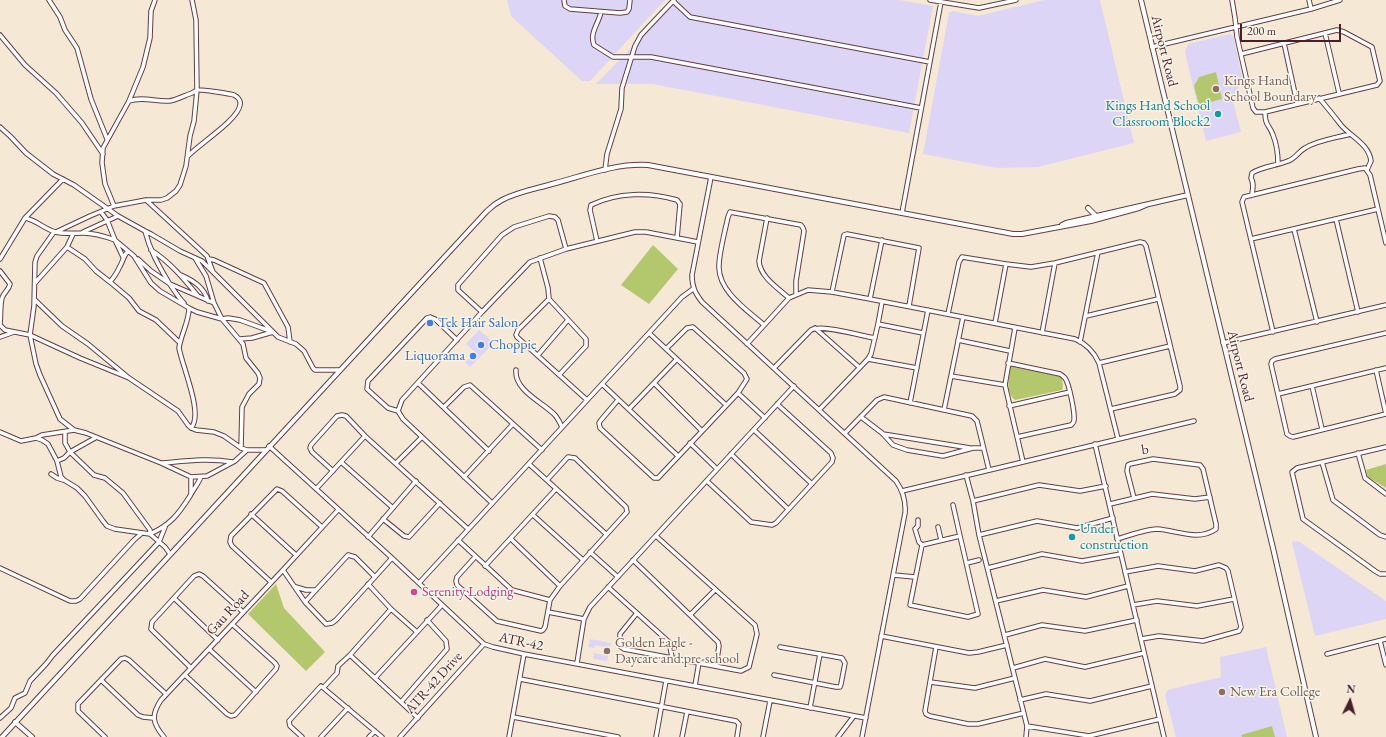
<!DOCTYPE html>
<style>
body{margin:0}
#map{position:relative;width:1386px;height:737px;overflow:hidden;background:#f5e8d4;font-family:"EB Garamond",serif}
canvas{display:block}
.north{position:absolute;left:1330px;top:681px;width:40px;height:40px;-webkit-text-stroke:3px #f7f3e8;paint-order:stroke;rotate:5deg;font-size:11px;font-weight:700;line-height:16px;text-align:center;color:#4a1f2b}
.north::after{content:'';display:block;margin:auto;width:14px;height:18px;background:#4a1f2b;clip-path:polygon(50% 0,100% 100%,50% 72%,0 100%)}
.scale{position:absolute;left:1240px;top:24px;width:101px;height:18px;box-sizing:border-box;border:2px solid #4a1f2b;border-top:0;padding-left:5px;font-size:12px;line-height:14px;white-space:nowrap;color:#4a1f2b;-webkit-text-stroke:3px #f7f3e8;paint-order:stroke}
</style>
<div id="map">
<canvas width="1386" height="737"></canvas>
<div class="north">N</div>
<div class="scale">200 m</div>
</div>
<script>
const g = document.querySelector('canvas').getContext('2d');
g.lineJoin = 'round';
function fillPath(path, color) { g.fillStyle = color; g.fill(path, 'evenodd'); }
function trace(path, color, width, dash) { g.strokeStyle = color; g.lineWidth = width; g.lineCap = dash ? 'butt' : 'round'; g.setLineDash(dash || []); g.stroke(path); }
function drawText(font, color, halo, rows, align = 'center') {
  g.font = font + ' "EB Garamond",serif'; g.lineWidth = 3; g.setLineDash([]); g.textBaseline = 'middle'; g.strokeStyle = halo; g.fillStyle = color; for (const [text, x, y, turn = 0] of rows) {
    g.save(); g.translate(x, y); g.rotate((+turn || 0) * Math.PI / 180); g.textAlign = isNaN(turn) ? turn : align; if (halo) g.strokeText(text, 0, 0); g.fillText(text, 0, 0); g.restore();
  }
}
fillPath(new Path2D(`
 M507,0H665L590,81H582L511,16Z
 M678,0H899L933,6L909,133L653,84H596Z
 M1044,0H1100L1134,143L1038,167L997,168L923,154L949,13L953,11L978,16Z
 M1230,34L1233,36L1243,81L1232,98L1241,132L1206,141L1185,52L1188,44Z
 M479,330L492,341L490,343L492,345L470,367L465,362L475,352L466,344Z
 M1298,541L1386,601V619L1315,636L1292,542Z
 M590,639L611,643L607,661L593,659L594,653L604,655L605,647L595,645L594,648L588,647Z
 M1266,647L1287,737H1176L1165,695L1168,690L1221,677L1220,657Z`), '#ddd5f6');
fillPath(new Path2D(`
 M1216,72L1222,99L1199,105L1194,86L1199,77Z
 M653,245L678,269L649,304L621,285Z
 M1011,366L1058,376L1062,378L1063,387L1062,390L1015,400C1005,392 1009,377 1011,366Z
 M1386,464V488L1368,477L1366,470Z
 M276,584L284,608L325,652L306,671L248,614Z
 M1272,726L1275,737H1242L1241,735Z`), '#b3c86c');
const minor = new Path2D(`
 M49,0L60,17L65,30L77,48L91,99L107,139
 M564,0L565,6L570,9L620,13L627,12L629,9L630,0
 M930,0L979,8L1016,0
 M1232,0L1235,18L1237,37L1253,108L1256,112H1265L1377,85L1380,81L1372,47L1344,32L1337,30L1241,54
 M1309,0L1311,9
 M673,1L690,17L930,62
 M601,12C599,23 589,33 594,45L613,57H651L921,108
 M1325,33L1339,93
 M0,35L25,65L56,93L82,123L103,154
 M1284,43L1297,103
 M1152,47L1311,9L1340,0
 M1319,98C1327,107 1334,116 1341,125C1351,137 1369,144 1371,161L1367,170
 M129,101C143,96 155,102 169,101C174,101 186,95 192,93C194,92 195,91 197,90C200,89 231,94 234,95C238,97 241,101 240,105C238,120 199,144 188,156
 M1265,112C1265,126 1269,124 1273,135C1277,145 1278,154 1278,164
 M0,127L10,136L26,153L53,174L74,185L118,216L145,231L151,234L180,251L202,261L278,337L296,344L304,351L313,368L315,370H340
 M605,170L607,154L621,109L622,88L635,46L641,35L674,0
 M711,177L692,275C692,287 695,293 702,302L896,481C903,491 906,501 905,513L862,737
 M1252,194C1253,188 1254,183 1251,178L1252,173C1263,166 1276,166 1288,161C1295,159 1298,152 1305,148C1318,140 1336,138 1350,134
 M146,200L207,256L213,272
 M114,206L105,184L102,163L103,148L129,101L143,67L150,38L151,11L155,0
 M101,212L107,220L115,240L134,256L151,283L160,291L189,308C189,322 181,334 179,348C182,366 204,414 191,428
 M902,213L941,2
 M25,218C37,220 45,230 56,232L90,216L114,206L146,200H161L167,198L176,191L180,185L186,166L190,136L194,121L197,90L196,20L192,0
 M767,218L759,261C760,277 778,288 789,298
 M1336,219L1358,312
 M1294,229L1317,322
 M145,231C150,251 159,266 169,283C174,290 178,297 184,303
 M83,232L118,216
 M73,234L67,247L85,259L96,271L110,282
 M1251,239L1378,209
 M597,241L590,210L591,205C618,192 649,192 677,200L680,204L677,238
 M151,250C170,262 184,279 198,296
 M128,251C123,256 123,262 119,268C117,273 114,277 110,282L129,298L139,311L156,320L179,342
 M123,257L115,240C104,236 94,233 83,233C73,233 65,234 54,232L37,256L35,262L34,306L30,335L80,358L129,378
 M195,258L206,276L214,303L222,319L243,344L246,358L258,373L260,378L259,384L249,394L242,407L241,448
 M540,258L548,288L549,299L586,339V346L559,375
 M0,259L25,218L63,179
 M138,259L151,271L170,284L214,303
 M209,259L214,260L264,283L288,327L290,342
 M1055,263L1140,242L1144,243L1146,246L1180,386V390L1175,394L1111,409
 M1006,264L1031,267L1055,263L1042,333
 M0,271L10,284C9,290 4,292 2,298C0,306 1,316 0,324
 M181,275C194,281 204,287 208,301
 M35,283L67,247
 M832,292L844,235L847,234L919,248L909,306
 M549,299L518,330L516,335L517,337L587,400
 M870,299L882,240
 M35,300L62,326L88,344L129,378L178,411L188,425L191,428L196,430L214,432L224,436L241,448L247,450
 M882,302L878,324L923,333
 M189,308L197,312L222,319L228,318L240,320L270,331
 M482,312L458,290V285L502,235L514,227L549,216L555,217L558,220L566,249
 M948,314L959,262L962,257L1006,264L995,323
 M1086,316L1158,299
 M0,325L5,330L30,335L36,364L40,375L60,419L74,430L86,433L161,463L191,477L207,476L235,461L247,450H265
 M764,325C747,310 718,291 719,266C719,253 725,231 728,217L730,212L801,225L803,228L804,231L796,281V294
 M815,328L859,367
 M1015,328L1005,385L1023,462
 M1273,332L1242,202L1244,197L1358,169L1365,168L1370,175L1386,243
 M649,333L726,405
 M1386,333L1275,359L1272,361L1271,364L1287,434L1290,436L1293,437L1386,414
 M0,337L14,332
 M240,339L252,338L273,332
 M958,340L1010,351
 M1080,342L1098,252
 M1223,343L1386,305
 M747,344L789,298L808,290L832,292L870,299L1075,339C1087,344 1094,352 1099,363L1118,439
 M538,355L568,320
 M868,359L917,368
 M1008,363L1060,374C1062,375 1063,376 1065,378C1069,383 1075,413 1074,420C1074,423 1073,423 1071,425L1017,437
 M1099,363L1170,346
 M774,368L811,330C822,324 861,336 875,338
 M516,370C514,390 542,402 554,414C558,418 560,423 562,427
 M1376,370L1386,414
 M951,376L1005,385
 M418,383L489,451
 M654,383L702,431
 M602,384L678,456
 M1312,386L1322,429
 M738,393L765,418
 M1278,394L1386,368
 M618,400L601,420L599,423L600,428L654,478H658L738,393L747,379L744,373L693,327L687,328L666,349
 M910,403L928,310
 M1009,406L1070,392
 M444,407L464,387L470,385L542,450
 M629,409L677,359
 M819,410L868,359L871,354L878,324
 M944,410L963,317
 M398,411L388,408L367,389L368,381L427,318L430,317L435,319L457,340
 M861,417L882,433L893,445L907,450L943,456L973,448H983
 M754,430L812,484
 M0,432L21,441L36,438L42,440L48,444L57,461L61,477L64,480L77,488L85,496L103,521L107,526L115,529L150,534L165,547L170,554
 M65,433V443L70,452L95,438
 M845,433L877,400L884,397L972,416L977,421L989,470
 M883,434L970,448
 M36,438L42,435L74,430
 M690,443L717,469
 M1095,444L1164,737
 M269,446L392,558L484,644L493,647L524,654L866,718
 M1386,447L1297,468L1292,472L1303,519L1375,571L1380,574H1386
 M1358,453L1365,478L1386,494
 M731,454L788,509
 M57,461L64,458L70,452L94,475L105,478L123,493L150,530V534C170,525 178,515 190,496C193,490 198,484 201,477
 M341,462L393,508
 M1322,462L1333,500L1380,535L1386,537
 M162,463C186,461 209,458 232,462
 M396,463L422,437
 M529,464L606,534
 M333,471L312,452L310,448L311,445L337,416L342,415L346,416L365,436L468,529
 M51,474L57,478L63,480
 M966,475L973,501L979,535L1027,726L1026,737
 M464,477L513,424
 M707,481L751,522L772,525L776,523L832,462L833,458L831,453L777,404
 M316,489L365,436
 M902,491L1194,421
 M191,494V477
 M973,501L1039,485L1080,491L1106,486
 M492,503L403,419L398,411L402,400L482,312L530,262L566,249L635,232H646L698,242
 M1110,504L1152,494L1195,499L1210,497
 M953,505L960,536
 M251,514L296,555
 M533,515L583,560
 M383,519L404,536L409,537L440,503
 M918,520V526L915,529L919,542L922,545
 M938,527L941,540
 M979,535L1037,521L1077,528L1113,518
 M960,536L978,614L968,617L910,605L922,545Z
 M368,537L416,481
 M511,539L560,586
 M1117,539C1128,536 1146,529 1157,529C1176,530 1198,542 1216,529V524L1203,469L1200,465L1153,459L1130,464L1128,465L1127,471L1134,498
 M458,540L512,590L550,600
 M590,552L618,577
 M475,557L457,577L456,581L457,585L497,621L541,631L543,630L545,627L550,600L560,586L627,512L626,507L575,458L568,457L547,480
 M633,560L718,642L719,646L716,666
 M967,563L979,560
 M485,566L556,489
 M0,568L70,601H76L80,599L134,540L142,533
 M988,568L1042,554L1082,561L1121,554
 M283,570L305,602L326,624L332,623L336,620L375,577
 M1125,572L1158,566L1195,571L1219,565L1226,568L1228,571L1241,627L1239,631L1203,641L1159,636L1141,639
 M893,575L915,577
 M271,582L232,546L230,542L231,536L277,489L282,491L322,527
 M419,583L682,297L693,289
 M368,584L391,609L417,632
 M296,587L306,590H316
 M608,587L669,642L672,657
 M174,598L218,640
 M996,601L1043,590L1086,597L1128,586
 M305,602L348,555L355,557L375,577L392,558
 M1133,605L1157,601L1197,606L1234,599
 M391,609L350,655L418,718
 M548,612L584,619
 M637,613L620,634V646L624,649L741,671L749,667L757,634L755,625L656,536
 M690,615L715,590
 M1005,635L1042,625L1085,631L1137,620
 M881,636L969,653L978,652L1007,645
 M1380,641L1386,665
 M936,647L925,711L926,714L930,716L968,724H978L1024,713
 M209,649L256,692
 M1327,654L1386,639
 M577,663L584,619L590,607L794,386
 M191,668L151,629L152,622L194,576L199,574L203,576L243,612
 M1013,668L1045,659L1085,667L1144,653
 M185,675L227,714L231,716L235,715L276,669L277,666L275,663L232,624
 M774,675L836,687H840L841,684L845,663L842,658L780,647
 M375,678L442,605
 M520,679L736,721L739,724L737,737
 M101,680L138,715L143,717L153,718
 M930,682L975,688L1015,678
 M695,686L699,662
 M324,687L337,673L338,666L350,655
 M1020,700L1046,694L1090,701L1152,686
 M401,702L447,649L446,641L427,620
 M810,708L820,654
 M513,717L618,737
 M0,718L11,708L15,698L25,693L30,681L46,664L53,655L159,542L165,527
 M1027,726L1089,736L1160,719
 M105,737L78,711V704L121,659L125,658L129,660L166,694
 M164,737C152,723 151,715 161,700L283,570L338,510
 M302,737L290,726L289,721L321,686L382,737
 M321,737L348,708
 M369,737L375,731
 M400,737L484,644
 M509,737L524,654
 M656,737L666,681
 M682,737L687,712
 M763,737L770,701
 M838,737L854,716`);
const major = new Path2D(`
 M1141,0L1273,548L1316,737
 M1088,208L1096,216
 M1062,225L1066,223L1188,195
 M15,722L32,737
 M2,737L487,211C491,207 496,203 502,200C517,192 535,189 552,184C583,176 615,163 648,165L1013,234H1022L1091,221L1139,208L1146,205`);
trace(minor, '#643d44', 5.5);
trace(major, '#643d44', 6);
trace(minor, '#fff', 3.5);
trace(major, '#fff', 4);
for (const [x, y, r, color] of [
 [1216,89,4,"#8d6e63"],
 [1218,114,4,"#0f9aa8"],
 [430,323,4,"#3f7fe0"],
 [481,345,4,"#3f7fe0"],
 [473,356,4,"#3f7fe0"],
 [1072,537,4,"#0f9aa8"],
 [414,592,4,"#d1479c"],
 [607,651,4,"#8d6e63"],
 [1222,692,4,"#8d6e63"]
]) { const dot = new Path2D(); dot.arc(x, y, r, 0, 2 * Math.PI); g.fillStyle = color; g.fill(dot); trace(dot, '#f7f3e8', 1.5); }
drawText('14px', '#4a1f2b', '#f7f3e8', [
 ["Airport Road",1164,51,76],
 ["Airport Road",1240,366,76],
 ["b",1145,450,-8],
 ["Gau Road",228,613,-47],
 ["ATR-42",521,642,12],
 ["ATR-42 Drive",434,683,-48]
]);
drawText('14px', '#785e54', '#f7f3e8', [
 ["Kings Hand",1224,81],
 ["School Boundary",1224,97],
 ["Golden Eagle -",615,643],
 ["Daycare and pre-school",615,659],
 ["New Era College",1230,692]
], 'left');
drawText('14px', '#0d838f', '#f7f3e8', [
 ["Kings Hand School",1210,106],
 ["Classroom Block2",1210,122],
 ["Under",1080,529,"left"],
 ["construction",1080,545,"left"]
], 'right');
drawText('14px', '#366cbe', '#f7f3e8', [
 ["Tek Hair Salon",438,323],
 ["Choppie",489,345],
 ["Liquorama",465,356,"right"]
], 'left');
drawText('14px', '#b23c85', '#f7f3e8', [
 ["Serenity Lodging",422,592]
], 'left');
</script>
